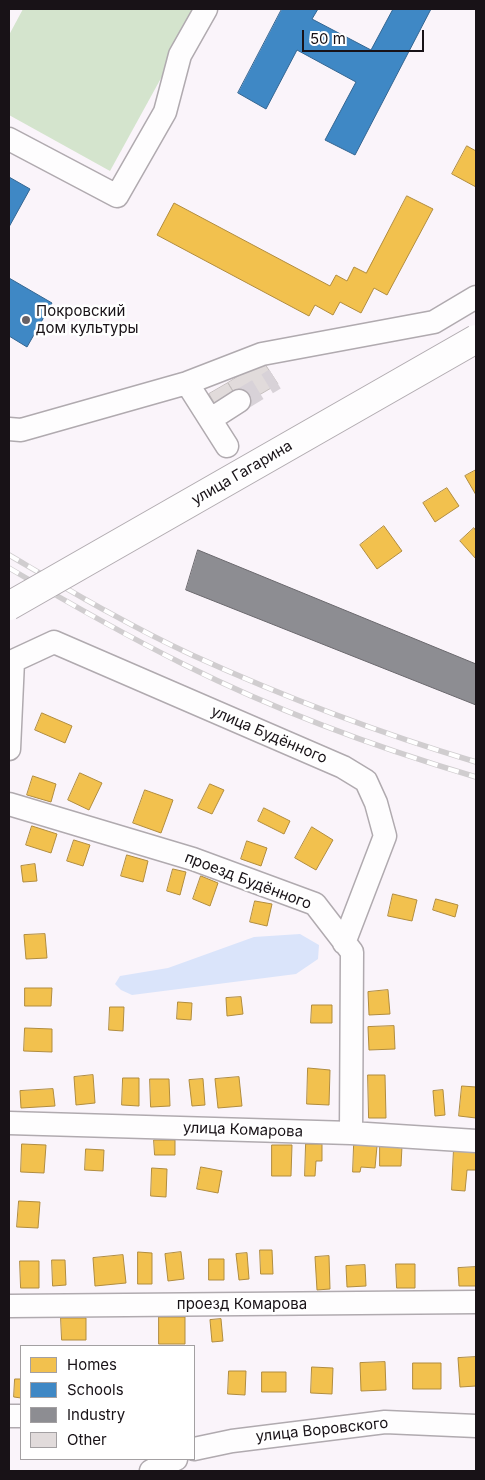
<!DOCTYPE html>
<meta charset="utf-8">
<style>
body{margin:0}
#map{position:relative;width:485px;height:1480px;overflow:hidden;background:#faf4fa;font-family:Inter,sans-serif}
canvas{display:block}
.frame{position:absolute;inset:0;border:10px solid #181217;pointer-events:none}
.legend{position:absolute;left:20px;top:1345px;width:175px;height:115px;box-sizing:border-box;background:#fff;border:1px solid #a3a0a2;margin:0;padding:6px 9px;list-style:none;font-size:15px;color:#181217}
.legend li{display:flex;align-items:center;gap:10px;height:25px}
.legend b{width:25px;border:1px solid #a3a0a2}
.scale{position:absolute;left:302px;top:30px;width:122px;height:22px;box-sizing:border-box;border:2px solid #181217;border-top:0;padding-left:6px;font-size:15px;line-height:18px;white-space:nowrap;color:#181217;-webkit-text-stroke:4px #fff;paint-order:stroke}
</style>
<div id="map">
<canvas width="485" height="1480"></canvas>
<div class="frame"></div>
<ul class="legend">
<li><b style="height:14px;background:#f2c14e"></b>Homes</li>
<li><b style="height:14px;background:#3f88c5"></b>Schools</li>
<li><b style="height:14px;background:#8d8d92"></b>Industry</li>
<li><b style="height:14px;background:#e1dbdb"></b>Other</li>
</ul>
<div class="scale">50 m</div>
</div>
<script>
const g = document.querySelector('canvas').getContext('2d');
g.lineJoin = 'round';
function fillPath(path, color) { g.fillStyle = color; g.fill(path, 'evenodd'); }
function trace(path, color, width, dash) { g.strokeStyle = color; g.lineWidth = width; g.lineCap = dash ? 'butt' : 'round'; g.setLineDash(dash || []); g.stroke(path); }
function drawText(font, color, halo, rows, align = 'center') {
  g.font = font + ' Inter,sans-serif'; g.lineWidth = 5; g.setLineDash([]); g.textBaseline = 'middle'; g.strokeStyle = halo; g.fillStyle = color; for (const [text, x, y, turn = 0] of rows) {
    g.save(); g.translate(x, y); g.rotate((+turn || 0) * Math.PI / 180); g.textAlign = isNaN(turn) ? turn : align; if (halo) g.strokeText(text, 0, 0); g.fillText(text, 0, 0); g.restore();
  }
}
fillPath(new Path2D(`
 M23,9H199L110,171L9,115V35Z`), '#d4e4cd');
fillPath(new Path2D(`
 M300,934L319,945L318,959L296,974L132,995L121,990L115,984L120,976L168,968L254,937Z`), '#dae4fa');
const homes = new Path2D(`
 M467,146L476,151V187L452,174Z
 M407,196L433,209L387,295L374,288L361,313L340,302L333,315L315,305L309,316L157,235L174,203L330,286L336,275L347,281L354,267L366,273Z
 M476,470V495L465,476Z
 M447,488L459,506L435,522L423,503Z
 M384,526L402,551L377,569L360,545Z
 M474,528L476,531V559L460,541Z
 M42,713L72,726L65,743L35,730Z
 M80,773L102,783L89,810L68,800Z
 M33,776L56,784L51,802L27,795Z
 M210,784L224,790L212,814L198,808Z
 M145,790L173,800L161,833L133,823Z
 M264,808L290,821L284,834L258,821Z
 M32,826L57,834L51,853L26,845Z
 M312,827L333,840L316,870L295,858Z
 M74,840L90,845L83,866L67,861Z
 M247,841L267,848L261,866L241,859Z
 M127,855L148,861L143,882L121,876Z
 M35,864L37,881L23,882L21,866Z
 M173,869L186,872L180,895L167,891Z
 M201,876L218,883L210,906L193,899Z
 M393,894L417,900L412,921L388,916Z
 M436,899L458,905L455,917L433,910Z
 M255,901L272,904L267,926L250,922Z
 M45,934L47,958L26,959L24,935Z
 M25,988H52L51,1006H25Z
 M388,990L390,1014L369,1015L368,992Z
 M241,997L243,1014L227,1016L226,998Z
 M178,1002L192,1003L191,1020L177,1019Z
 M312,1005H332V1023H311Z
 M110,1007H124L123,1031L109,1030Z
 M394,1026L395,1049L369,1050L368,1027Z
 M25,1028L52,1029V1052L24,1051Z
 M308,1068L330,1070L329,1105L307,1104Z
 M93,1075L95,1103L76,1105L74,1077Z
 M368,1075H385L386,1118H369Z
 M239,1077L242,1106L218,1108L215,1079Z
 M123,1078H139V1106L122,1105Z
 M150,1079H169L170,1106L151,1107Z
 M203,1079L205,1105L192,1106L189,1080Z
 M462,1086L476,1087V1118L459,1116Z
 M53,1089L55,1106L21,1108L20,1091Z
 M443,1090L445,1115L435,1116L433,1091Z
 M154,1140H175V1155H155Z
 M22,1144L46,1145L44,1173L21,1172Z
 M306,1144H322V1161H316L315,1176H305Z
 M272,1145H292L291,1176H272Z
 M354,1145L377,1146L375,1168L361,1167L360,1172H353Z
 M380,1145L402,1146L401,1166H380Z
 M454,1148L476,1149V1170H467L465,1191L452,1190Z
 M86,1149L104,1150L103,1171L85,1170Z
 M201,1167L222,1171L218,1193L197,1189Z
 M152,1168L167,1169L166,1197L151,1196Z
 M19,1201L40,1202L38,1228L17,1227Z
 M260,1250H272L273,1274H261Z
 M138,1252L152,1253V1284H138Z
 M181,1252L184,1279L168,1281L165,1254Z
 M247,1253L249,1279L239,1280L236,1254Z
 M123,1255L126,1283L95,1286L93,1258Z
 M329,1256L330,1289L317,1290L315,1257Z
 M209,1259H224V1280H209Z
 M52,1260H65L66,1285L53,1286Z
 M20,1261H39V1288H21Z
 M396,1264H415V1288H397Z
 M365,1265L366,1286L347,1287L346,1266Z
 M476,1267V1286H459L458,1268Z
 M159,1317H185V1344H159Z
 M61,1318H86V1340H62Z
 M221,1319L223,1341L212,1342L210,1320Z
 M476,1357V1386L460,1387L458,1358Z
 M385,1362L386,1390L361,1391L360,1363Z
 M413,1363H441V1389H413Z
 M312,1367L333,1368L332,1394L311,1393Z
 M229,1371H246L245,1395L228,1394Z
 M262,1372H286V1392H262Z
 M15,1379H21V1398L14,1397Z`);
fillPath(homes, '#f2c14e');
trace(homes, '#b18c3e', 1);
const schools = new Path2D(`
 M282,9H318L312,19L371,50L393,9H431L355,155L325,140L356,82L297,50L266,109L238,93Z
 M9,177L30,189L9,227Z
 M9,278L52,303L27,347L9,336Z`);
fillPath(schools, '#3f88c5');
trace(schools, '#336591', 1);
const industry = new Path2D(`
 M198,550L476,664V705L186,590Z`);
fillPath(industry, '#8d8d92');
trace(industry, '#6a686d', 1);
const building = new Path2D(`
 M263,361L278,384L242,405L228,383Z
 M228,383L235,395L216,406L209,394Z`);
fillPath(building, '#e1dbdb');
trace(building, '#c5bfbe', 1);
trace(new Path2D(`
 M239,401L275,379`), '#d8d2d8', 22, [22, 11]);
const minor = new Path2D(`
 M9,139L117,196L165,112L180,55L206,9
 M187,383L227,446
 M211,419L239,401
 M9,429L21,430L187,383L262,354L434,322L476,297
 M9,749L13,661L54,642L343,767L366,781L376,803L385,836L344,943
 M9,804L193,859L315,904L352,952L351,1133
 M9,1123L351,1133L476,1141
 M9,1306L476,1302
 M9,1416H21
 M194,1449L232,1441L385,1422L476,1426
 M151,1471L176,1459`);
trace(minor, '#b0aaaf', 25);
trace(minor, '#fefdfe', 22);
const rail = new Path2D(`
 M9,555C69,590 129,626 192,655C284,697 379,733 476,762
 M9,568C67,602 125,635 185,665C277,711 378,748 476,777`);
trace(rail, '#d0cdcf', 5.5);
trace(rail, '#fff', 4, [11]);
const majorBridge = new Path2D(`
 M9,606L476,339`);
trace(majorBridge, '#b0aaaf', 30, []);
trace(majorBridge, '#fefdfe', 28);
for (const [x, y, r, color] of [
 [26,320,5,"#676166"]
]) { const dot = new Path2D(); dot.arc(x, y, r, 0, 2 * Math.PI); g.fillStyle = color; g.fill(dot); trace(dot, '#fff', 2); }
drawText('15px', '#181217', '#fff', [
 ["Покровский",36,311],
 ["дом культуры",36,328]
], 'left');
drawText('15px', '#181217', '#fff', [
 ["улица Гагарина",242,473,-30],
 ["улица Будённого",269,735,23],
 ["проезд Будённого",248,881,21],
 ["улица Комарова",243,1130,2],
 ["проезд Комарова",242,1304],
 ["улица Воровского",322,1430,-6]
]);
</script>
